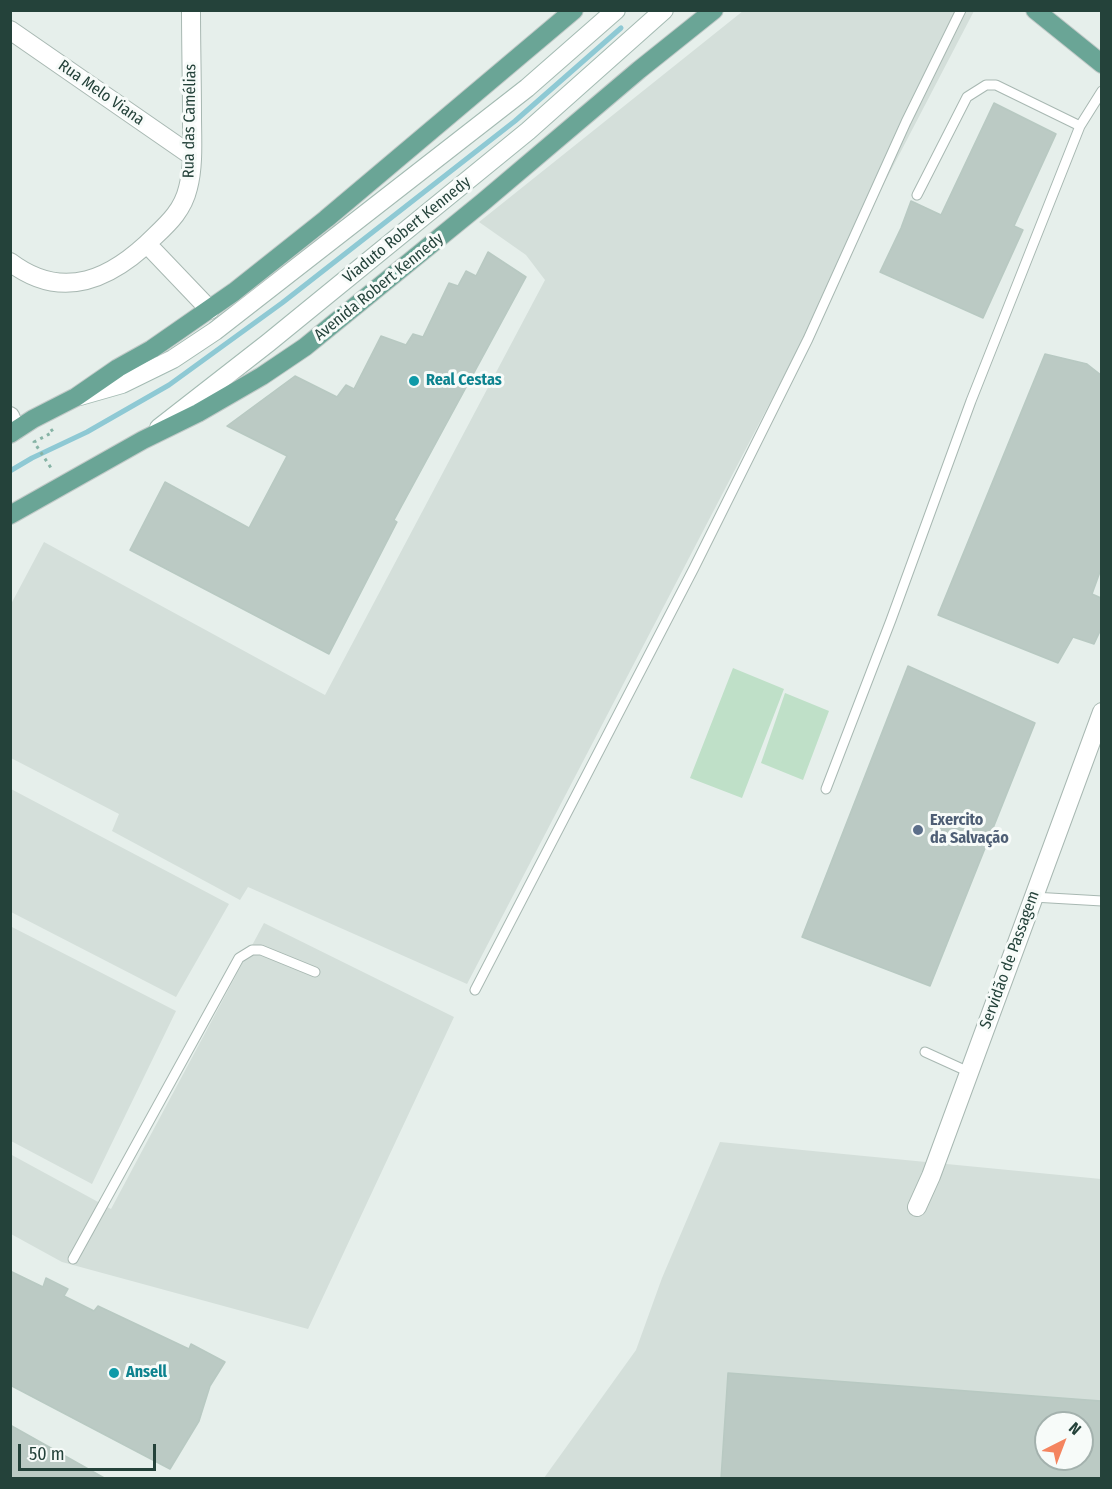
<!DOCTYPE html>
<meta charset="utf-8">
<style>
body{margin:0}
#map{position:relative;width:1112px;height:1489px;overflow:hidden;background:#e6efeb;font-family:"Fira Sans Condensed",sans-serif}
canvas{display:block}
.frame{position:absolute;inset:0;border:12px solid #24423a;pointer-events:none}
.north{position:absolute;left:1034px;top:1411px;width:60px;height:60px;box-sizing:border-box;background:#f7fbf9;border:2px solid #a3b1ad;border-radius:50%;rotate:42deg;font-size:16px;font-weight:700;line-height:24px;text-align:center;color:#24423a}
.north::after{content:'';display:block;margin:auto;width:21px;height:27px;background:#f4845f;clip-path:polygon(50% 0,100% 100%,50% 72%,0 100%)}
.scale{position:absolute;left:18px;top:1444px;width:138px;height:27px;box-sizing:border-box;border:3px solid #24423a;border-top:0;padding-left:8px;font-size:18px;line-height:21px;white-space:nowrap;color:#24423a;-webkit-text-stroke:4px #f7fbf9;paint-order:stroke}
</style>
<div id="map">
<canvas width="1112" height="1489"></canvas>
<div class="frame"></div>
<div class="north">N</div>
<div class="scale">50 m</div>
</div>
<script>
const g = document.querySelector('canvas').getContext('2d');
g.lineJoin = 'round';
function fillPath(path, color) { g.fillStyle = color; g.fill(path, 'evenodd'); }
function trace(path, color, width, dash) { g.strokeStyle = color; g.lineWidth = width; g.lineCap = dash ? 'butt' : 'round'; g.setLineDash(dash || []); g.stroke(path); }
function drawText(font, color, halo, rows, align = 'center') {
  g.font = font + ' "Fira Sans Condensed",sans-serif'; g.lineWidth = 6; g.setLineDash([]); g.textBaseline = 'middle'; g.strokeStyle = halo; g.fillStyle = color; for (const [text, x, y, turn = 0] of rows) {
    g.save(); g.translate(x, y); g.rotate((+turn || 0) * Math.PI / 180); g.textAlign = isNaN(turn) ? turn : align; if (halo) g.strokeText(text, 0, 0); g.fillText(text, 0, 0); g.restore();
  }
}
fillPath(new Path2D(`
 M743,11H974L467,984L248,887L240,900L112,831L119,814L11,758L10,606L44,542L325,695L545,280L526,255L479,222Z
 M11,789L229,904L176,997L11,912Z
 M264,923L454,1017L308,1329L62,1262L11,1234L10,1154L111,1209Z
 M10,926L176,1011L92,1184L11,1141Z
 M720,1142L1101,1179V1478H544L636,1350L662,1278ZM1046,1423H1082V1459H1046Z`), '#d4dfda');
fillPath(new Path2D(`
 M733,668L784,689L742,798L690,778Z
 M785,693L829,711L803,780L761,763Z`), '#bfe0c8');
trace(new Path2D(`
 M10,471L32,458L87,432L169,385L282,303L515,121L621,28`), '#8ec9d4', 5);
const building = new Path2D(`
 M994,103L1056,134L1014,226L1023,230L983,318L880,272L901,228L911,201L941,215Z
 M488,252L526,277L394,520L397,522L329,654L130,550L165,482L249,528L287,456L227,426L295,376L337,397L346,385L354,389L381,336L406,345L413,334L423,337L449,283L458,286L466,271L476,276Z
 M1045,354L1087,364L1101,375V569L1092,594L1101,598V629L1094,644L1073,637L1058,663L938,615Z
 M908,666L1035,723L930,986L802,937Z
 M10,1271L43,1287L46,1278L68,1289L64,1296L94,1311L98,1306L189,1349L191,1344L225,1362L210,1386L199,1421L170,1469L10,1385Z
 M728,1373L1101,1401V1479H721ZM1046,1423H1082V1459H1046Z
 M10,1425L106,1479H10Z`);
fillPath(building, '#bbcac4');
trace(building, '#b8c9c2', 1.5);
const service = new Path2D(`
 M917,195L967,97L986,85H996L1080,126
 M826,789L891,620L971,401L1080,126L1102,91
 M1033,897L1102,901
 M475,990L694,568L808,339L906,122L961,10
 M925,1052L969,1072
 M73,1259L239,958L252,950H261L315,972`);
const minor = new Path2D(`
 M10,30L192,156
 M147,244L210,310
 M10,262C64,303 113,278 155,236C170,222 183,209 188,188C194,165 192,139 192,116C192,81 191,46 191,10
 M10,416L16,430
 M917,1207L931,1176L1102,712`);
const secondary = new Path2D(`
 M80,396L122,384L173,359L215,331L527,88L616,10
 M159,428L268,343L528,131L664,10`);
const primary = new Path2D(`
 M1035,10L1102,64
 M10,434L33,419L76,397L118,368L152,349L234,292L326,219L574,10
 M10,515L143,440L198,413L262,376L305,347L483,202L639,70L714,10`);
trace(service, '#a8b8b2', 11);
trace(minor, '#a8b8b2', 20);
trace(secondary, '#a4bbb3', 20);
trace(primary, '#c2cac8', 20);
trace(new Path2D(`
 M51,429L53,432L34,442L53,471`), '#86b3a5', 3, [3, 4.5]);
trace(service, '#fff', 9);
trace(minor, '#fff', 18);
trace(secondary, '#fff', 18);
trace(primary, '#6aa596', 18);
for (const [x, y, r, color] of [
 [414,381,6,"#0f9aa8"],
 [918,830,6,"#5c6f8a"],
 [114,1373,6,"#0f9aa8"]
]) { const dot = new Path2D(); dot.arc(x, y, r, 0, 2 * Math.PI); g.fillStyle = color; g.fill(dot); trace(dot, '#f7fbf9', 2); }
drawText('16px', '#24423a', '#f7fbf9', [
 ["Rua Melo Viana",101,93,35],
 ["Rua das Camélias",190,121,-89],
 ["Viaduto Robert Kennedy",407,230,-39],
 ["Avenida Robert Kennedy",379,287,-39],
 ["Servidão de Passagem",1010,960,-70]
]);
drawText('bold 16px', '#0d838f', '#f7fbf9', [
 ["Real Cestas",426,381],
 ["Ansell",126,1373]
], 'left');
drawText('bold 16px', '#4e5e75', '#f7fbf9', [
 ["Exercito",930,821],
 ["da Salvação",930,839]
], 'left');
</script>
